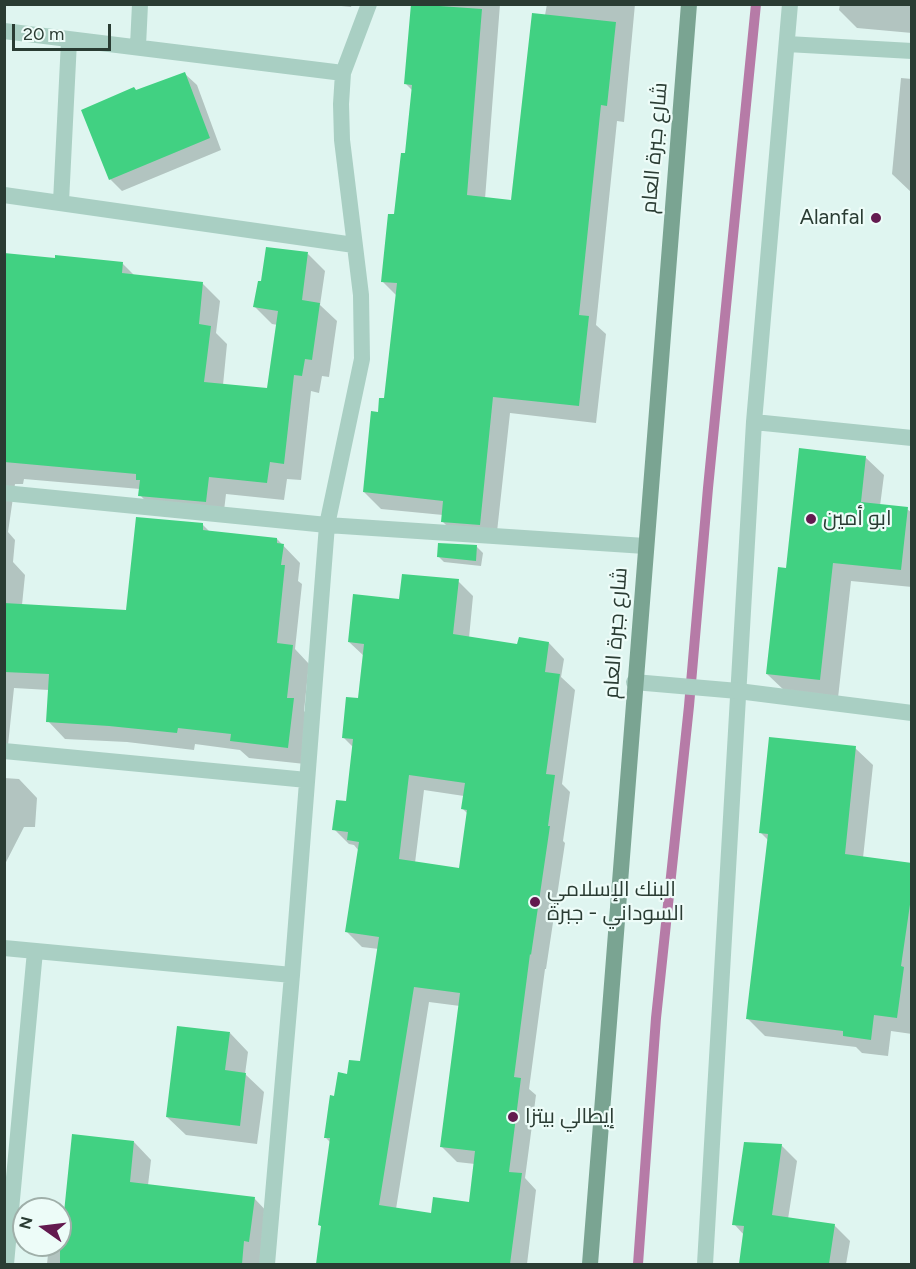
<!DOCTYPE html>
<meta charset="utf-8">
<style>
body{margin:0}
#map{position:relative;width:916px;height:1269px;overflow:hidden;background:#dff5f0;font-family:Figtree,sans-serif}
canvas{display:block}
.frame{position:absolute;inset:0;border:6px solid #2a3c33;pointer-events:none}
.north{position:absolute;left:12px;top:1197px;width:60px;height:60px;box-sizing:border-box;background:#edfcf8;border:2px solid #9fafa9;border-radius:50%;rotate:284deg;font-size:16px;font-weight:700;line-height:24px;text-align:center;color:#2a3c33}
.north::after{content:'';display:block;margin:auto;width:21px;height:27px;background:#631a4f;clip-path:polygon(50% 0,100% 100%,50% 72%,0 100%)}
.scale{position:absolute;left:12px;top:24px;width:99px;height:27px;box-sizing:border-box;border:3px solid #2a3c33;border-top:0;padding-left:8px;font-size:18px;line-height:21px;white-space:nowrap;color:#2a3c33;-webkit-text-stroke:4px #edfcf8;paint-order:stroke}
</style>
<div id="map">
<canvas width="916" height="1269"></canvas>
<div class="frame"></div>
<div class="north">N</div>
<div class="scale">20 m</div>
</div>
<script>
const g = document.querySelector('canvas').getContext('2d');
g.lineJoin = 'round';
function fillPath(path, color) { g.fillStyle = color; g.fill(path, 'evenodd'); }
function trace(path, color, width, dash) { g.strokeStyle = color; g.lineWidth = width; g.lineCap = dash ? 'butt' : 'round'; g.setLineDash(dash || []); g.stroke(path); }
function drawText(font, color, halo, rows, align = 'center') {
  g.font = font + ' Figtree,Cairo,sans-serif'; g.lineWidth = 4.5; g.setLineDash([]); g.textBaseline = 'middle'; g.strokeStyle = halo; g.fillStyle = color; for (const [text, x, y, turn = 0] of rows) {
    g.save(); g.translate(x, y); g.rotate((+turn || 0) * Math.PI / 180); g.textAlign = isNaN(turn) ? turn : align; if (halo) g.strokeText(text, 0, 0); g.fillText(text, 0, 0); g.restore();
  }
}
fillPath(new Path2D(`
 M322,4H352L351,7Z
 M436,4H500L485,199L512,201L547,4H635L624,122L617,121L596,325L606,334L596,423L510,413L496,541L460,539L442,521L443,515L381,509L364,492L379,413L385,400L397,296L382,281L406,155L413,91L406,84Z
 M840,4H912V33L857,28L839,10Z
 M185,74L197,85L221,150L122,191L110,179L137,92Z
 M901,78L912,79V193L892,174Z
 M308,254L325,271L320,305L337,321L329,377L322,376L319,393L311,391L301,480L287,479L284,500L226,494L223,519L157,513L140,495V489L24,479L23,484H15L8,532L15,540L13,562L25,575L22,605L127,612L203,525L210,532L277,539L300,563L298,581L302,584L295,649L309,664L304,711L310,717L305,764L249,758L240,750L195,744L194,750L127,742L65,739L48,721L49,690L14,688L8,745H4V255L123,264L135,276L203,284L220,301L216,333L227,344L223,385L268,390L278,325L272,324L255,307Z
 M865,457L884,475L880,506L907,509L912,513V587L851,581L838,698L786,692L767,674L787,569Z
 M477,547L483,553L481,566L444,562L438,556Z
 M458,581L473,596L469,638L519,646L549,643L564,659L561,677L575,690L562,784L570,792L563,841L565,843L546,969H545L529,1089L536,1095L525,1178L536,1190L527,1264H318L323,1228L320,1225L331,1143L325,1137L335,1097L348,1075L362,1063L379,949L362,947L347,932L359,851L354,845L349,844L334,829L347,803L354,748L343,737L360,700L364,656L349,642L401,601ZM424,790L464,796L463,809L468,814L461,869L415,863ZM429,1002L460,1006L441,1146L457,1162L475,1164L470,1204L432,1215L396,1209Z
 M855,748L873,765L863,858L912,864V1034L891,1031L888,1056L862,1053L856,1047L765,1036L748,1019L769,841L761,833Z
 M4,778L19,779L37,798L35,827H24L4,866Z
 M230,1033L248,1052L245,1074L264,1092L257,1144L186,1135L167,1117Z
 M134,1142L151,1160L148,1185L254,1198L271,1216L260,1264H47L49,1245H60V1233H63Z
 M781,1145L797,1161L788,1219L834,1225L850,1241L846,1264H740L744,1235L734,1224Z`), '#0003');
trace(new Path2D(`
 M638,1264L656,1018L689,706L708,488L756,4`), '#b67ba7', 10);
fillPath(new Path2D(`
 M411,4L482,9L467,195L511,200L532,13L616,22L607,106L601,105L579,315L589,316L579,406L493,397L480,525L441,522L443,501L363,492L371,411L378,412L379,398H384L397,283L381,282L388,214H394L401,153H405L412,85L404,84Z
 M185,72L210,138L109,180L81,110L134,87L136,90Z
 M266,247L308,252L302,300L320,303L312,360L305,359L302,376L294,375L284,464L270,462L267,483L209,477L206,502L138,496L140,480H136V474L4,462V253L55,258V255L123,262L122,273L203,282L199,324L211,326L204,382L267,388L278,311L253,307L258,281H261Z
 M799,448L866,456L861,502L908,507L901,570L833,563L820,680L766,674L778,567L786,568Z
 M136,517L203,523V530L277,538V543L284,544L281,565H285L277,643L293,645L287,698H294L288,748L230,741L231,734L178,728L177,733L109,726L46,722L49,674L4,672V603L126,610Z
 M438,543L477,545L476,561L437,557Z
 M402,574L459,579L453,634L517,644L519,637L549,642L545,672L560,674L546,774L555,775L548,826H550L531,955L530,954L514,1077L521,1078L509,1172L522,1173L510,1264H316L321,1226L318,1225L330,1138H324L330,1095L334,1096L338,1072L347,1074L349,1060L360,1061L379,937L345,932L359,842L347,840L348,832L332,830L336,800L346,801L353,739L342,738L346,697L358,698L364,644L348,642L353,594L399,599ZM409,775L465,783L461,809L467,810L459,868L399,859ZM414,987L460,993L440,1147L475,1151L469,1202L433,1197L431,1213L379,1205Z
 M769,737L856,746L845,854L912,863V891L901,966L904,967L897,1018L874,1015L871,1040L843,1036V1031L746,1019L768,834L759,833Z
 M177,1026L230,1032L225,1070L246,1073L240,1126L166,1117Z
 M72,1134L134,1141L130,1182L255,1197L249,1242L244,1241L242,1264H60V1231L62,1232Z
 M744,1142L782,1144L772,1215L835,1224L829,1264H739L744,1226L732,1225Z`), '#41d182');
trace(new Path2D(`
 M4,31L343,73
 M787,44L912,51
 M138,46L140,4
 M4,195L354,245
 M61,202L69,41
 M754,422L912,438
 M4,493L327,525L645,546
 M4,751L307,780
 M4,948L292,975
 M6,1264L35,951
 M267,1264L292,975L327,525L362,359L361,295L342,140L341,104L343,73L369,4
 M705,1264L754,422L790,4`), '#a9cfc3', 16);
trace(new Path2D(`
 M634,682L738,691L912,713`), '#a9cfc3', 16);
trace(new Path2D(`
 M590,1264L689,4`), '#7aa492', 16);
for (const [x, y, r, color] of [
 [876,218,6,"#631a4f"],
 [811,519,6,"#631a4f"],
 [535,902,6,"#631a4f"],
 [513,1117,6,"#631a4f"]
]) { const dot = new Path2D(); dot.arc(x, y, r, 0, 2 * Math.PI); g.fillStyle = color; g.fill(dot); trace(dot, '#edfcf8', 2); }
drawText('21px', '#2a3c33', '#edfcf8', [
 ["شارع جبرة العام",655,148,-85],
 ["شارع جبرة العام",616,633,-86]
]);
drawText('21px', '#2a3c33', '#edfcf8', [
 ["Alanfal",864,218,"right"],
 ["ابو أمين",823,519],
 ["البنك الإسلامي",547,890],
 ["السوداني - جبرة",547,914],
 ["إيطالي بيتزا",525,1117]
], 'left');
</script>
